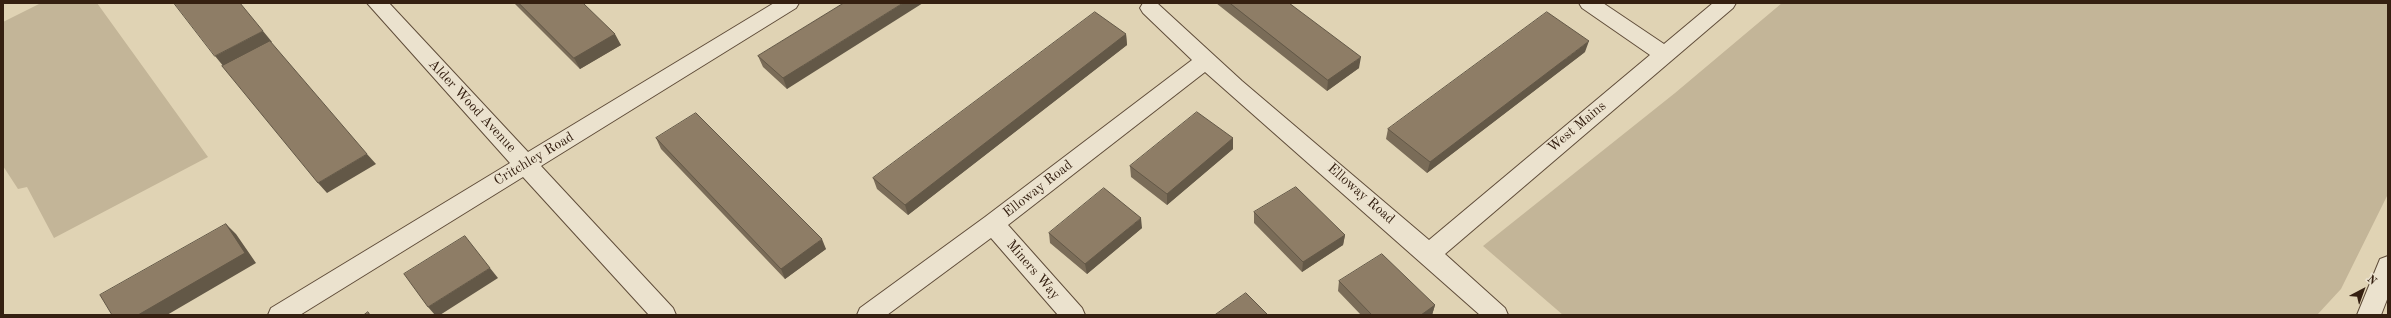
<!DOCTYPE html>
<style>
body{margin:0}
#map{position:relative;width:2391px;height:318px;overflow:hidden;background:#e0d3b4;font-family:"Old Standard TT",serif}
canvas{display:block}
.frame{position:absolute;inset:0;border:4px solid #352011;pointer-events:none}
.north{position:absolute;left:2343px;top:270px;width:40px;height:40px;-webkit-text-stroke:3px #ebe2ce;paint-order:stroke;rotate:41deg;font-size:11px;font-weight:700;line-height:16px;text-align:center;color:#352011}
.north::after{content:'';display:block;margin:auto;width:14px;height:18px;background:#352011;clip-path:polygon(50% 0,100% 100%,50% 72%,0 100%)}
</style>
<div id="map">
<canvas width="2391" height="318"></canvas>
<div class="frame"></div>
<div class="north">N</div>
</div>
<script>
const g = document.querySelector('canvas').getContext('2d');
g.lineJoin = 'round';
function fillPath(path, color) { g.fillStyle = color; g.fill(path, 'evenodd'); }
function trace(path, color, width, dash) { g.strokeStyle = color; g.lineWidth = width; g.lineCap = dash ? 'butt' : 'round'; g.setLineDash(dash || []); g.stroke(path); }
function drawText(font, color, halo, rows, align = 'center') {
  g.font = font + ' "Old Standard TT",serif'; g.lineWidth = 3.5; g.setLineDash([]); g.textBaseline = 'middle'; g.strokeStyle = halo; g.fillStyle = color; for (const [text, x, y, turn = 0] of rows) {
    g.save(); g.translate(x, y); g.rotate((+turn || 0) * Math.PI / 180); g.textAlign = isNaN(turn) ? turn : align; if (halo) g.strokeText(text, 0, 0); g.fillText(text, 0, 0); g.restore();
  }
}
fillPath(new Path2D(`
 M41,3H97L208,157L54,238L27,187L18,189L3,166V22Z
 M1782,3H2388V194L2341,289L2317,315H1563L1483,246L1675,93Z`), '#c3b598');
const minor = new Path2D(`
 M367,3H389L528,152L774,3H799L796,8L541,166L673,308L676,315H649L523,177L300,315H268L271,308L510,163Z
 M1143,3H1157L1242,81L1429,240L1650,55L1582,8L1579,3H1603L1664,44L1713,3H1736L1733,8L1445,254L1505,308L1508,315H1480L1205,72L1008,225L1082,308L1085,315H1058L991,238L887,315H857L860,308L985,217L1192,60L1143,13L1140,8Z
 M2388,256V297L2381,315H2357L2380,259Z`);
trace(minor, '#604d3a', 2);
fillPath(minor, '#ebe2ce');
fillPath(new Path2D(`
 M514,3H583L621,45L580,69Z
 M844,3L787,89L763,67L758,56Z
 M1216,3H1289L1359,68L1327,91Z
 M1126,34L1127,45L908,215L877,189L873,178Z
 M1585,52L1427,173L1386,139L1388,129Z
 M656,138L826,249L785,279L661,149Z
 M1233,138V149L1167,205L1131,177L1130,166Z
 M1254,212L1345,235L1343,245L1302,272L1254,223Z
 M1142,228L1087,274L1050,243L1049,233Z
 M1339,281L1435,305L1432,315H1361L1338,291Z`), '#7a6c58');
fillPath(new Path2D(`
 M903,3H923L787,89L783,78Z
 M263,31L272,42L224,67L215,56Z
 M615,34L621,45L580,69L574,58Z
 M1126,34L1127,45L908,215L905,205Z
 M1589,41L1585,52L1427,173L1430,162Z
 M1361,57L1359,68L1327,91L1328,80Z
 M1233,138V149L1167,205V194Z
 M367,154L376,164L327,193L318,183Z
 M1141,218L1142,228L1087,274L1085,264Z
 M226,224L236,234L256,263L167,315H138Z
 M1345,235L1343,245L1302,272L1303,262Z
 M822,239L826,249L785,279L781,269Z
 M490,268L498,278L440,315H435L428,307Z
 M1435,305L1432,315H1421Z`), '#635847');
const building = new Path2D(`
 M174,3H240L263,31L215,56Z
 M519,3H583L615,34L574,58Z
 M844,3H903L783,78L758,56Z
 M1230,3H1289L1361,57L1328,80Z
 M1095,12L1126,34L905,205L873,178Z
 M1547,12L1589,41L1430,162L1388,129Z
 M270,41L367,154L318,183L222,66Z
 M1197,112L1233,138L1167,194L1130,166Z
 M696,113L822,239L781,269L656,138Z
 M1296,187L1345,235L1303,262L1254,212Z
 M1104,188L1141,218L1085,264L1049,233Z
 M226,224L245,253L138,315H112L100,295Z
 M465,236L490,268L428,307L404,274Z
 M1382,254L1435,305L1421,315H1372L1339,281Z
 M1246,293L1268,315H1215Z
 M368,312L370,315H364Z`);
fillPath(building, '#8e7d66');
trace(building, '#635847', 1);
drawText('14px', '#352011', '#ebe2ce', [
 ["Alder Wood Avenue",472,106,47],
 ["West Mains",1577,127,-40],
 ["Critchley Road",534,159,-31],
 ["Elloway Road",1038,189,-38],
 ["Elloway Road",1361,194,41],
 ["Miners Way",1033,270,49]
]);
</script>
